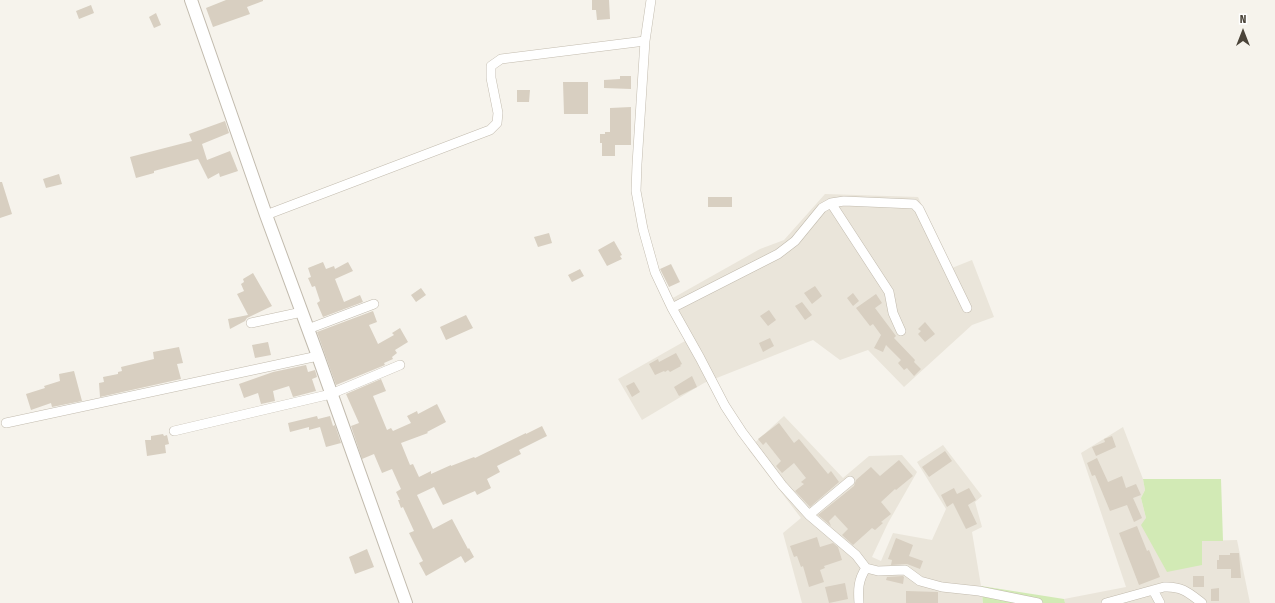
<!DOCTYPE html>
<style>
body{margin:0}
#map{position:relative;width:1275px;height:603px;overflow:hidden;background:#f6f3ec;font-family:"Fira Sans Condensed",sans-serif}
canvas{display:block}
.north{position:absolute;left:1223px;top:12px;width:40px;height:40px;-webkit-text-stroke:3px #fff;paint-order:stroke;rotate:0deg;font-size:11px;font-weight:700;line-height:16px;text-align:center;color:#4b4439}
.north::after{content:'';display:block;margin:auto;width:14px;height:18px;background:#4b4439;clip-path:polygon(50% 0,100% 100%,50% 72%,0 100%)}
</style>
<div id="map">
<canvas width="1275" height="603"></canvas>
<div class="north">N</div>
</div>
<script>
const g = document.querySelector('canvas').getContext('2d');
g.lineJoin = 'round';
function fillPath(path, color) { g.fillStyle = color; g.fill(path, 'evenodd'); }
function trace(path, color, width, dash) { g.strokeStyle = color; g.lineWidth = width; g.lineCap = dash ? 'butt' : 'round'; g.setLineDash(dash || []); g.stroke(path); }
fillPath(new Path2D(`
 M825,194L918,197L952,268L972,260L994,317L972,325L904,387L868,350L840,360L813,340L704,383L642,420L618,379L685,341L664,303L760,249L784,240Z
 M784,416L843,478L869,456L902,455L917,472L888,523L872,557L881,561L893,533L932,540L946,509L917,462L943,445L982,496L975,502L982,527L972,532L981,586L983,603H802L783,533L801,518L748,449Z
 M1123,427L1143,479L1145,490L1141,498L1146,518L1202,541L1237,540L1250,603H1065L1064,599L1126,587L1081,453Z`), '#eae5da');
fillPath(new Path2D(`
 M1143,479H1221L1223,541H1202V565L1167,572L1141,525L1146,518L1141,498L1145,490Z
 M981,586L1064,599L1065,603H983Z`), '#d2eab5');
fillPath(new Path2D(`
 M226,0H263V1L247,7L250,14L213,27L206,8Z
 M592,0H609L610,19L597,20L596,10H592Z
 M91,5L94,13L79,19L76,11Z
 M156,13L161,25L154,28L149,17Z
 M620,76H631V89L604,88V80L620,79Z
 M563,82H588V114H564Z
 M517,90H530L529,102H517Z
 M631,107V145H615V156H602V143H600V134H605V132H610V108Z
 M225,121L229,133L202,144L207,160L230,151L238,171L220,177L219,173L208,179L198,159L154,171V173L136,178L130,157L192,141L189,134Z
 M59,174L62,184L46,188L43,179Z
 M0,182H2L12,214L0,218Z
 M708,197H732V207H708Z
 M549,233L552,243L538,247L534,237Z
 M614,241L622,255L620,256L622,259L607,266L598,250Z
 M323,262L326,269L334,266L335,269L348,262L353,271L335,279L344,302L360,295L363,302L323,317L317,303L320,301L315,286L312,287L308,278L311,277L308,268Z
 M671,264L680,282L669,287L660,269Z
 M580,269L584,276L572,282L568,275Z
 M253,273L272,306L247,318L245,321L230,329L228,319L248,315L237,294L244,291L241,284L244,282L243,279Z
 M815,286L822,296L812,304L804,293Z
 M421,288L426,295L416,302L411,295Z
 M853,293L859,301L853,306L847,298Z
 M876,294L882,303L875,308L896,336L894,338L915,360L914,362L921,369L914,376L907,368L904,370L898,363L901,360L886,345L883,352L874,348L881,335L873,324L870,326L856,308Z
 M802,302L812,315L805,320L795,306Z
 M769,310L776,320L768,326L760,316Z
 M373,311L377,322L369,325L378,344L394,335L392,333L400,328L408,342L395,350L397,353L392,357L393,359L384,363L385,365L336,385L317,332Z
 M466,315L473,328L446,340L440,327Z
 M925,322L935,334L925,342L918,334L921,331L918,329Z
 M770,338L774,346L763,352L759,343Z
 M268,342L271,355L255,358L252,345Z
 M179,347L183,363L177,364L181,379L100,397L99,383L104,382L103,377L118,374V372L122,371L121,367L154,359L153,352Z
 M676,353L682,364L680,365L681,366L670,372L668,370L665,372L664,371L655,375L649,364L658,359L659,362Z
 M306,365L308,372L315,370L317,377L312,379L316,391L293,397L289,386L273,391L275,401L261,404L258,393L244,398L239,384L273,372Z
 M74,371L82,401L52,407L51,403L31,410L26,394L45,388L44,386L60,381L59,374Z
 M692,376L697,387L679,396L674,387Z
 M381,379L386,391L373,396L387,430L391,428L393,431L411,423L407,416L417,411L418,414L437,404L446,422L427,432L428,433L401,443L410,465L413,464L419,477L431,471V474L451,465V466L474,457L475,458L526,433V434L542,426L547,436L519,450L521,454L497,466L500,472L487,479L491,488L477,495L475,491L443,505L434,487L417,495L433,529L452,519L468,549L469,548L474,557L465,563L461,556L426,576L419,563L423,561L409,533L414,531L403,507L401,508L398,500H400L396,492L401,489L392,469L382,473L374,454L362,459L351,426L359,423L346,394Z
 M634,382L640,392L632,397L626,386Z
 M317,416L318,419L330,416L333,426L335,425L341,443L326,447L320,427L309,430V427L290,432L288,423Z
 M779,423L794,443L799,439L828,474L831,471L839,482L810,507L795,491L804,484L801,482L806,478L794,463L782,473L776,466L781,461L766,442L763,445L758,439Z
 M163,434L164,436L167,435L169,444L165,445L166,453L147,456L145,440H151V436Z
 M1112,436L1116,447L1096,456L1092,447L1105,442L1104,439Z
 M945,451L952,461L929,477L922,467Z
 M1097,458L1108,482L1122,476L1126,488L1136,484L1141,495L1133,498L1142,518L1134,522L1127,505L1110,511L1095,475L1092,476L1087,463Z
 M899,460L913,476L896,490L895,489L881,502L891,514L881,522L883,523L875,530L872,528L853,545L842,535L848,529L835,515L829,521L831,526L818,515L854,486L856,480L871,467L880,476Z
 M954,488L957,494L969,488L976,500L968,505L977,524L966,529L953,503L947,507L941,495Z
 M1137,526L1147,551L1149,550L1160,577L1139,585L1119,533Z
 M817,537L820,547L833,543L838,547L842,560L824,566L825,568L820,570L824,582L809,587L803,566L801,567L797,556L794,557L790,546Z
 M896,538L913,545L909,556L923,561L920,569L907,564L891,565L892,560L888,559Z
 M367,549L374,567L355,574L349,557Z
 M1230,553H1239L1241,578H1231V569H1217V560H1219V555H1230Z
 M903,576L904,577L903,584L886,580L887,577Z
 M1193,576H1204V587H1193Z
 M845,583L848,599L829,603L825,587Z
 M1219,588V601H1211V589Z
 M906,591L938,592V603H906Z`), '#d8cfc1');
const minor = new Path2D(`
 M651,0L645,41L637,164L636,191L643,229L655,272L672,308L700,358L725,406L742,432L782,485L809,515L856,555L866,568L878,571L905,570L920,581L942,587L979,591L1038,603
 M831,203L889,292L893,313L901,331
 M266,215L490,130L497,123L498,113L491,78V66L501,59L645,41
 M672,308L778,254L795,241L822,208L831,203L844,201L914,204L919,209L967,308
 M251,323L302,312
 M308,329L374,304
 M6,423L318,356
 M174,431L331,394L400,365
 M809,515L850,481
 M1153,590L1160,603
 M859,603C858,590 858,580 866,568
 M1106,603L1164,587C1182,586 1189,593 1202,603`);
const tertiary = new Path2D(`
 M191,0L266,215L318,356L406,603`);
trace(minor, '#c2bbae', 10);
trace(tertiary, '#c2bbae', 14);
trace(minor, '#fff', 9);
trace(tertiary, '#fff', 12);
</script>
